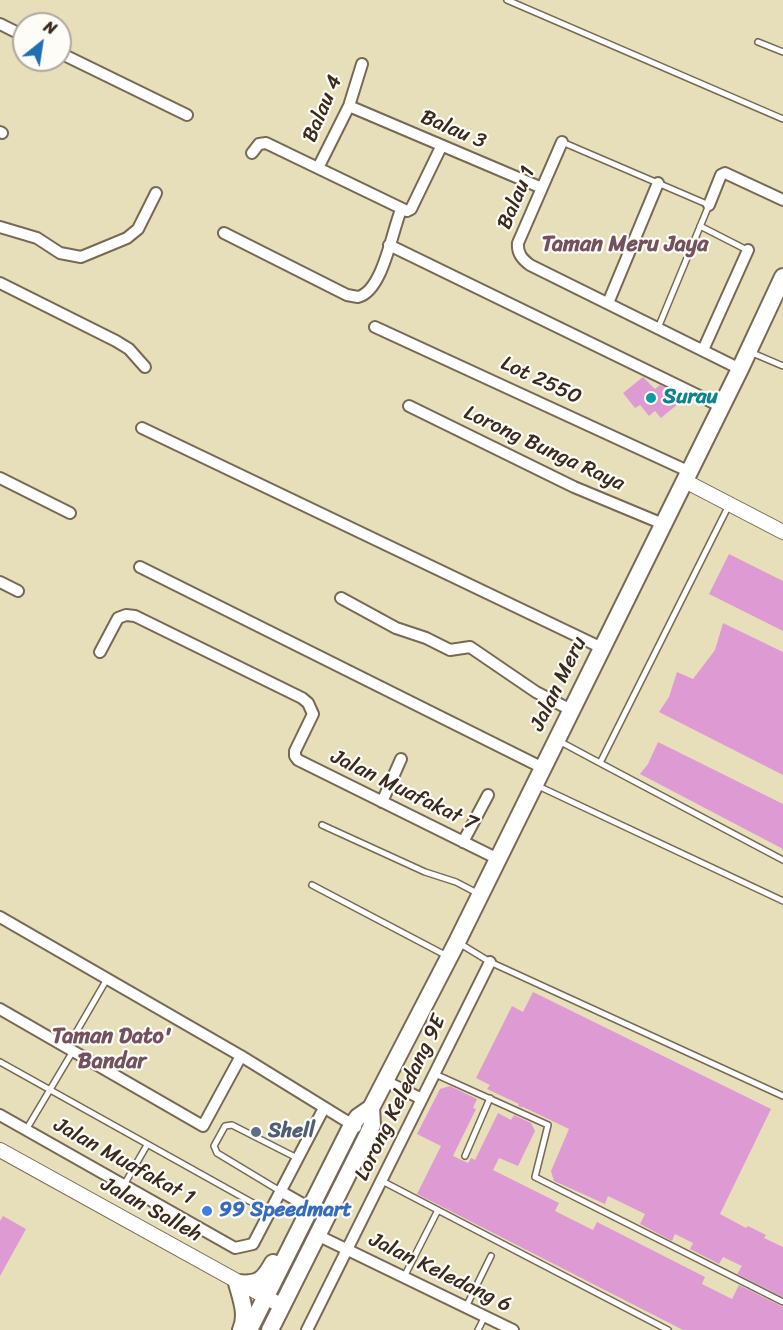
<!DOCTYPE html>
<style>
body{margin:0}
#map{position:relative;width:783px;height:1330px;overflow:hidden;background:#e7dfba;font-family:Sriracha,sans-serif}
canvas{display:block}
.north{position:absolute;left:12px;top:12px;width:60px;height:60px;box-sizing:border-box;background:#fdfcf7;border:2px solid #afa8a0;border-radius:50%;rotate:30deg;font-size:16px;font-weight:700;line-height:24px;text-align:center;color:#3b2a1e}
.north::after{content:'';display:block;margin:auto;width:21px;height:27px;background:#1f6fb2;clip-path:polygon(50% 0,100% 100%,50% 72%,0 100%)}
</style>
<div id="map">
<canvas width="783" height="1330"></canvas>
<div class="north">N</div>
</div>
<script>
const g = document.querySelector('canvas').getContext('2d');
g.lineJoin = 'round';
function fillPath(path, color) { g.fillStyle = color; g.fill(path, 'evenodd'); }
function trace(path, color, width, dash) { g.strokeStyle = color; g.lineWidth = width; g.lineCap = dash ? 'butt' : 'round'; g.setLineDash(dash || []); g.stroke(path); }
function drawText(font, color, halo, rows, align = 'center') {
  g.font = font + ' Sriracha,sans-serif'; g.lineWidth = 4.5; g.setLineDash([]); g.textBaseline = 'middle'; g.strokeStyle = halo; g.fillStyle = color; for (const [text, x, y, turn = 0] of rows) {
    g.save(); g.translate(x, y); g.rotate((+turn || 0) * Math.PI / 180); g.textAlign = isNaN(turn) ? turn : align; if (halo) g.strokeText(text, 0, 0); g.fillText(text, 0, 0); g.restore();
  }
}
fillPath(new Path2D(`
 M643,377L655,389L660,385L666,388L678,404L661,418L655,411L649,416L640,405L635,408L623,393Z
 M729,554L783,581V631L709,594Z
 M723,623L783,652V775L659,712L669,697L677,672L693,679L715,650Z
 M658,742L783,804V849L640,774L648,764Z
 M533,992L771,1109L720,1214L746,1228L748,1226L766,1235L764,1238L783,1247V1297L737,1274L742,1266L723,1257L719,1264L690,1249L693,1243L675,1234L672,1241L640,1224L645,1214L608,1196L605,1204L554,1181L551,1171L569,1129L521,1106L523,1108L518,1106L519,1104L487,1089L490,1085L476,1078L512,1006L523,1012Z
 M450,1086L477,1099L473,1108L476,1109L453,1156L468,1163L471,1158L475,1160L498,1113L511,1120L514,1115L531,1123L535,1131L518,1166L499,1158L493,1170L559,1203L555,1211L593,1230L597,1222L705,1277L702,1284L732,1299L739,1285L783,1307V1330H683L417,1194L441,1146L417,1134L440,1089Z
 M3,1216L26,1229L0,1276V1221Z`), '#de9bd3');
const service = new Path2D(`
 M507,0L783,119
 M758,42L783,52
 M562,142L709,205L658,328
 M700,226L747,250
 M750,352L783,366
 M729,505L600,763L783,860
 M559,741L600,763
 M536,785L783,901
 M322,825L425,872L456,882L477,893
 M312,885L447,956
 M459,943L490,962L783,1096
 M67,1048L107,979
 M0,1062L269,1212
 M435,1074L548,1125L535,1177L783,1302
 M26,1130L73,1051
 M465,1156L490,1098
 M382,1181L668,1330
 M124,1185L147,1145
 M280,1191L217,1153L214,1146L225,1126L232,1125L297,1158
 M404,1277L438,1210
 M466,1307L491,1256
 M478,1330L485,1316`);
const minor = new Path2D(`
 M0,24L24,36
 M60,53L187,115
 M349,106L542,188
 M0,132L2,133
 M562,142L518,243C517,253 522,259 530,265L740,369
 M252,153L259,144L266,143L407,211L411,209L441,147
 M318,168L349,106L362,64
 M709,205L721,175L725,173L783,200
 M0,227L37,238L60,253L81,257L127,238L138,229L156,193
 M224,233L347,295L358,297C383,291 392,231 401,210
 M389,245L722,407
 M0,283L116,341L129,349L145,367
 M608,303L658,183
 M375,327L690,472
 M703,350L748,250
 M409,406L574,487L663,524
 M142,428L602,648
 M0,478L70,513
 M140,567L543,768
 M0,582L18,591
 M341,598L396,628L426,638L450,650L470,647L536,692L571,710
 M100,652L118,618L126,615L135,616L302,698L308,703L313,714L295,751V756L298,760L498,859
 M382,802L401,759
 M463,842L488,795
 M0,917L241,1056L356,1127
 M0,1009L203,1126L241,1056
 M385,1081L422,1099
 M0,1115L235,1248L253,1244L324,1108
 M280,1191L310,1208
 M317,1235L513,1330
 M307,1330L490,962`);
const tertiary = new Path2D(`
 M685,481L783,532
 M0,1150L282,1306`);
const primary = new Path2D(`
 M241,1330C248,1315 241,1298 237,1283C258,1285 263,1281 273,1263
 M249,1330L352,1125L358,1117L371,1108L457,942L740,369L783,277
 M270,1330L368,1134L372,1125L371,1108`);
trace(service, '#776955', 8);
trace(minor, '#776955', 14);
trace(tertiary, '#776955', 16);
trace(primary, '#776955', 20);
trace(service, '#fff', 5);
trace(minor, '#fff', 10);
trace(tertiary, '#fff', 14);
trace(primary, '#fff', 16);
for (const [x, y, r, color] of [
 [651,398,6,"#0f9aa8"],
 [256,1132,6,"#5c6f8a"],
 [207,1211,6,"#3f7fe0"]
]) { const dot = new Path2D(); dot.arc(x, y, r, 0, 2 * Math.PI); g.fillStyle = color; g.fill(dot); trace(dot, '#fdfcf7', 2); }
drawText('21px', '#3b2a1e', '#fdfcf7', [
 ["Balau 4",323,109,-67],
 ["Balau 3",453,130,23],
 ["Balau 1",517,198,-67],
 ["Lot 2550",541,381,25],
 ["Lorong Bunga Raya",544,449,25],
 ["Jalan Meru",559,684,-64],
 ["Jalan Muafakat 7",404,791,26],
 ["Lorong Keledang 9E",401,1098,-64],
 ["Jalan Muafakat 1",124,1162,29],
 ["Jalan Salleh",151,1210,29],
 ["Jalan Keledang 6",440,1273,26]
]);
drawText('bold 21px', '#0d838f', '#fdfcf7', [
 ["Surau",663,398]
], 'left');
drawText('bold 21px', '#4e5e75', '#fdfcf7', [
 ["Shell",268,1132]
], 'left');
drawText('bold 21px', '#366cbe', '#fdfcf7', [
 ["99 Speedmart",219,1211]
], 'left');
drawText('bold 22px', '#74525d', '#fdfcf7', [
 ["Taman Meru Jaya",625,245],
 ["Taman Dato'",112,1037],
 ["Bandar",112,1062]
]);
</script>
